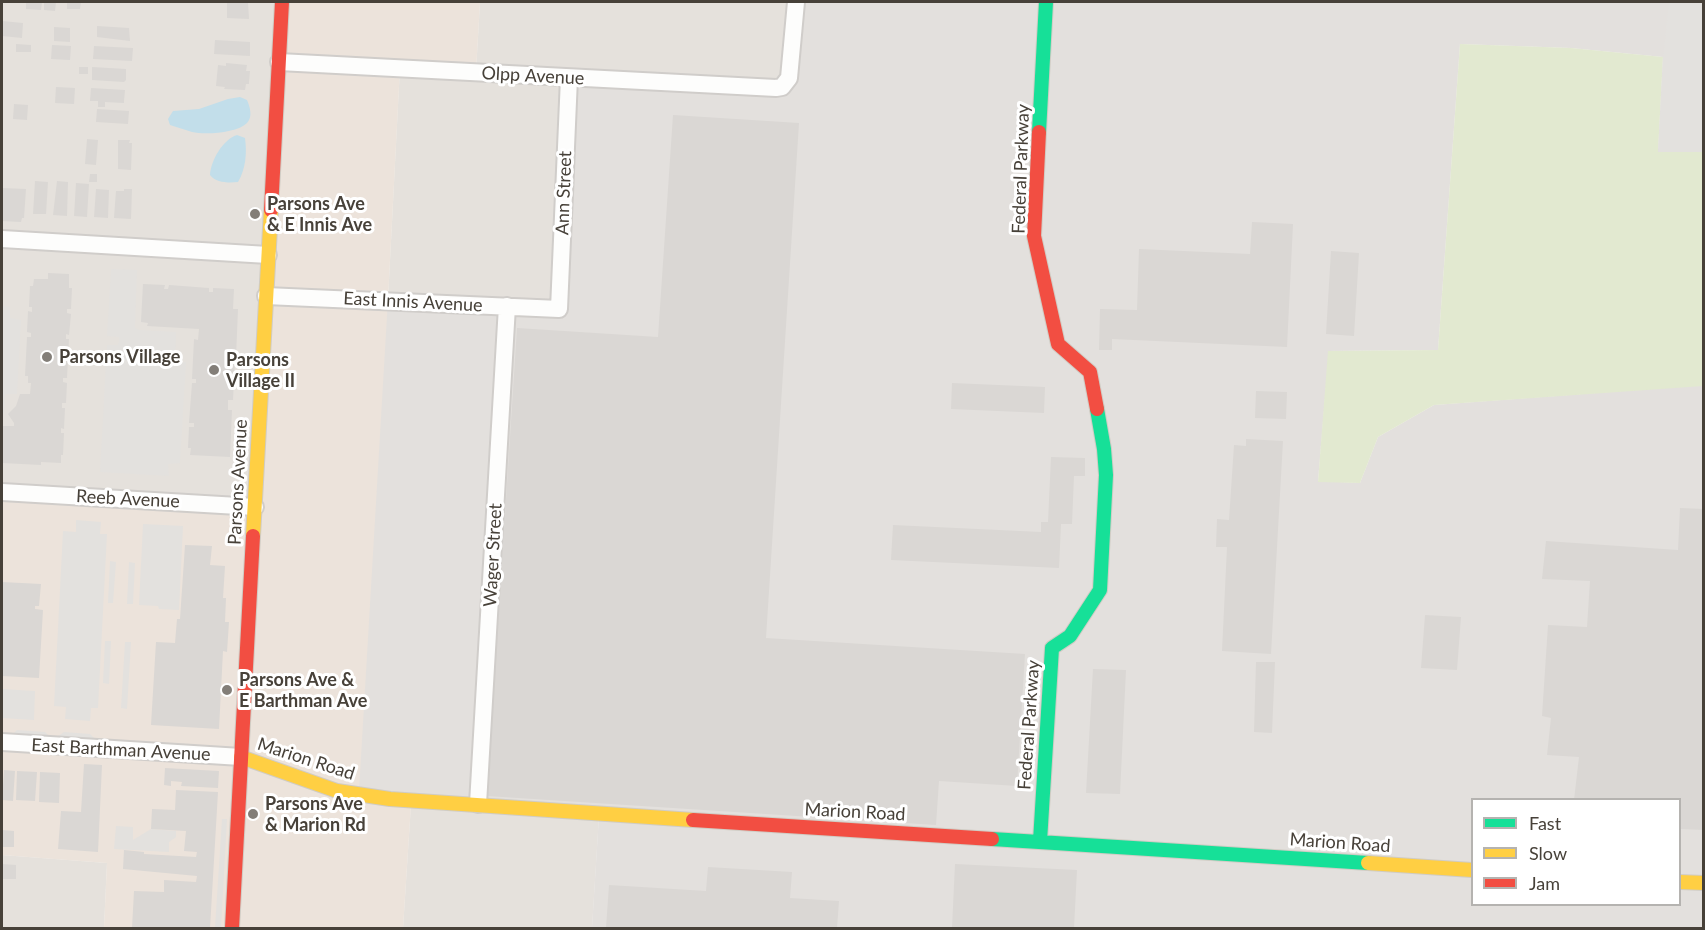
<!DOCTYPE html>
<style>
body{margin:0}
#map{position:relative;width:1705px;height:930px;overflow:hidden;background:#f2f0ed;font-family:Lato,sans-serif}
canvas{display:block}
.frame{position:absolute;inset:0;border:3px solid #474139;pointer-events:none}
.legend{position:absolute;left:1471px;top:798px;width:210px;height:108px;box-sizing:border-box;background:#fff;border:2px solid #b5b3b0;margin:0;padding:8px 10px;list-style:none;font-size:18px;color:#474139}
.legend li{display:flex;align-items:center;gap:12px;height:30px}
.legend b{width:30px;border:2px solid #b5b3b0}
</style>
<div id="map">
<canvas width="1705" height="930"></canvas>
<div class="frame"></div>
<ul class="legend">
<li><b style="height:8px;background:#16e098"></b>Fast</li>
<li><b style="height:8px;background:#ffcf43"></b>Slow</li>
<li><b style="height:8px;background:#f24e42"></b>Jam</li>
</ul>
</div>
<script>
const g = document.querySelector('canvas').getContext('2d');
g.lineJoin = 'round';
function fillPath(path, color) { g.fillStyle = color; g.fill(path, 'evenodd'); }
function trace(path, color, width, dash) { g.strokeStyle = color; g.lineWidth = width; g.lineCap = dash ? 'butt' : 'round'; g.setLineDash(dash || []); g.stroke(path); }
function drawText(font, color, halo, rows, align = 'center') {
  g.font = font + ' Lato,sans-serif'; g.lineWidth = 6; g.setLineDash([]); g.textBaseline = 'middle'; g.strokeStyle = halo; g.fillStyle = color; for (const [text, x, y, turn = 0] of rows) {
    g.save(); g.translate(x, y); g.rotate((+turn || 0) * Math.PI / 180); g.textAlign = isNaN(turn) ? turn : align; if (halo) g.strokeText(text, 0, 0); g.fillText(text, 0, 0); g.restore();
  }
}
fillPath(new Path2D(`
 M2,2H282L255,502L2,488Z
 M480,2H799L789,88L555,308L388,299L400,66L476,71Z
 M411,804L599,816L592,928H403Z
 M2,855L107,863L104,928H2Z`), '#e5e1dc');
fillPath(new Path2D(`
 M282,2H480L476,71L400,67L388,299L411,804L403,928H104L107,863L2,855V488L255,502Z`), '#ece3db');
fillPath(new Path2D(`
 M799,2H1703V152H1658L1663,57L1571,48L1460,44L1438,350L1329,351L1318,481L1360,483L1378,437L1434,405L1703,385V928H592L599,816L359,791L388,299L555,308L568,76L789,88ZM1472,800H1680V904H1472Z`), '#e3e0dd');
fillPath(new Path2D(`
 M1460,44L1571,48L1663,57L1658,152H1703V386L1434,405L1378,437L1360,483L1318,482L1328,351L1438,350Z`), '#e2e9d0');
fillPath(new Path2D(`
 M1669,2H1703V152H1658L1663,57Z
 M111,269L137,270L135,328L139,330L176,332L175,360L176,363L186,362L180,463L168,464L169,476L100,472L107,345H118L119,341V337L107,336Z
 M2,306L10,307V318L21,320L17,394H5L4,413H2Z
 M76,520L101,522L100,534H107L98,708H91L90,721L65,719L66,707L54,706L63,531L76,532Z
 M143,524L183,526L179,610L159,609L158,606L139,605Z
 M110,561L116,562L113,603H108Z
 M129,562L135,563L133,604H127Z
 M105,641H111L109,684L103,683Z
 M125,642H131L127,709L121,708Z
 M2,689L35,691L34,720L2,718Z
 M17,730L45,732L50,737L12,735Z
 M64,732L90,734L95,739L57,737Z
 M222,819H227L221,928H215Z
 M116,826L133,827V840L151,829L176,831V837L169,842V852L114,849Z`), '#e3e1de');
fillPath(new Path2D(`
 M240,97L247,100C250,107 253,117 247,123C237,133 206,135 192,132C185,130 177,127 170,125L168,119L173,111L199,109L228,99Z
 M237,135L245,138C247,152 246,169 238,182C229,183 216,183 210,175C211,161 222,140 237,135Z`), '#c2deea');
fillPath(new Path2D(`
 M26,2H42L41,10L26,9Z
 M44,2H56L55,11L44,10Z
 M67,2H81L80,9H67Z
 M227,2H248L249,19L227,18Z
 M2,21L23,23L22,38L2,36Z
 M97,26L129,28L130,41L97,37Z
 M54,27L70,28V42L54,41Z
 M215,40L250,42V56L214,54Z
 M16,44L31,45V52H16Z
 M52,45L71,46L70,60L51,59Z
 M94,46L133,48L132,61L93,59Z
 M226,63L247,65L246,71H250L249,82V84H246L245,90L224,89L225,87L216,86L218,65L226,66Z
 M79,67H88V74H79Z
 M92,67L126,69V80L124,82L92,80Z
 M56,87L75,88L74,104L55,103Z
 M91,88L125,90L124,101V103L105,102V107H98V101H90Z
 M14,104L28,105L27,120L13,119Z
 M97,109L129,111L128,124L96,122Z
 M673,115L799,123L766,638L1025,654L1017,786L939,781L936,825L487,796L517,328L658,337Z
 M87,139L98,140L96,165L85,164Z
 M118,140H130L129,143H132L131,170L118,169Z
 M90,174H97V182H89Z
 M35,181L48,182L46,214H33Z
 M57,181L68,182L67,216L53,215Z
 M76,183L89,184L87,217L74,216Z
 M2,188L26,189L24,218H22L21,222L2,221Z
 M96,189L109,190L108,218L94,217Z
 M124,189H132L131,219L114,218L116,191H124Z
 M1252,222L1293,224L1287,347L1112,339V350H1099L1100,309L1137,310L1139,249L1250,254Z
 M1331,251L1359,253L1354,336L1326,334Z
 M48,273L69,274V288H72L71,309H67V313L71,314L69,335L66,334V339H69L67,378H63V382L67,383L66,403H62V408H65L64,429L61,428V433H64L63,455H61V463L41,462V465L2,463V426H14V423L8,414L16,406L20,394H30L31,383H28V376H25L27,337H31V333L27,332L28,311L32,312V307H29L30,286H33L34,279H48Z
 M143,284L165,285L164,289H168L169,285L209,288V292H213V288L234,289L233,309H238L236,357L231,356V360H235L233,400H228V410H232L230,457L190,455L191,448H188L189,427H194V423H189L192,383H196V379H192L194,339L198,340L199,329L147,326L148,323L141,322Z
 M952,383L1045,387L1044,413L951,409Z
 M1256,391L1287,392L1286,419L1255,418Z
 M1246,439L1283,441L1271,654L1222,651L1227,547H1216L1217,519L1229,520L1234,445L1246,446Z
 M1051,457L1085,458V476H1074L1072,524H1061L1059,568L891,560L893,525L1041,532V522H1048Z
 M1680,508L1704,509V830L1680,829V800H1574L1579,757L1547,755L1551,718L1542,716L1548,625L1587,627L1590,581L1542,579L1546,541L1678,550Z
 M185,545L212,546L210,565L225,566L223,598H226L225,622H229L227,652L223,651L219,729L151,725L156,642L175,643L177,619H180Z
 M2,582L41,584L39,606H35V609L43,610L39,678L2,676Z
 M1425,615L1461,617L1457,670L1421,668Z
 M1256,662H1275L1272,733L1254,732Z
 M1093,669L1126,670L1120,794L1086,793Z
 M84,764L102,765L98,852L58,849L61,811L81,812Z
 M165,768L219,771L218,788L181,786L182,782L171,781V786L164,785Z
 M4,770L15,771L13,801L2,800Z
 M17,771L37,772L35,801L16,800Z
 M40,772L60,773L59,803L39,802Z
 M176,790L218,792L210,928H132L134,891L164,892V880L196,882L197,876L123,869L124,850L144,852V854L196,857L197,852L184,851L186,831L151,829L152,809L175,810Z
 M2,830L14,831V847H2Z
 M2,864L16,865V879H2Z
 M955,864L1077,870L1074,928H952Z
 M708,867L792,872L790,898L839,901L837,928H606L609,885L706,891Z`), '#dad7d4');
const street = new Path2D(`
 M279,62L776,88L782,87L789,78L796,2
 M2,239L268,255
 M266,296L559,309L569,78
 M2,492L255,507
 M2,742L241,757
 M478,804L507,306`);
const fast = new Path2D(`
 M1039,132L1046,2
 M992,839L1368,863
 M1040,841L1052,648L1070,636L1100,590L1106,475L1104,449L1097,409`);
const slow = new Path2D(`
 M253,536L271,210
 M241,757L337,791L390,799L693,820
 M1368,863L1472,870
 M1680,882L1704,883`);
const jam = new Path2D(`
 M1039,132L1034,236L1058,344L1090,372L1097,409
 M271,210L282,2
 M693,820L992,839
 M232,928L253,536`);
trace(street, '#d0cdca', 20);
trace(fast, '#d0ccc4', 16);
trace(slow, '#d0ccc4', 16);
trace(jam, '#d0ccc4', 16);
trace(street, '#fdfdfc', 16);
trace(fast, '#16e098', 14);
trace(slow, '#ffcf43', 14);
trace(jam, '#f24e42', 14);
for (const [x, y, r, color] of [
 [255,214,6,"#837e78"],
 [47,357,6,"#837e78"],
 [214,370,6,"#837e78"],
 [227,690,6,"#837e78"],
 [253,814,6,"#837e78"]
]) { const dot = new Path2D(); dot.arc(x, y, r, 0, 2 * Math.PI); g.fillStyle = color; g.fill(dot); trace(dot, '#fff', 2); }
drawText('18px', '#474139', '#fff', [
 ["Olpp Avenue",533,76,3],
 ["Federal Parkway",1021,169,-88],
 ["Ann Street",564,193,-88],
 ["East Innis Avenue",413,302,3],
 ["Parsons Avenue",238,482,-87],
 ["Reeb Avenue",128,499,3],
 ["Wager Street",493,555,-87],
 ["Federal Parkway",1029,725,-86],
 ["East Barthman Avenue",121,750,3],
 ["Marion Road",306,759,18],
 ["Marion Road",855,812,3],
 ["Marion Road",1340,843,4]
]);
drawText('bold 18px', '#474139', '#fff', [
 ["Parsons Ave",267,204],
 ["& E Innis Ave",267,225],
 ["Parsons Village",59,357],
 ["Parsons",226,360],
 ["Village II",226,381],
 ["Parsons Ave &",239,680],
 ["E Barthman Ave",239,701],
 ["Parsons Ave",265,804],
 ["& Marion Rd",265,825]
], 'left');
</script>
